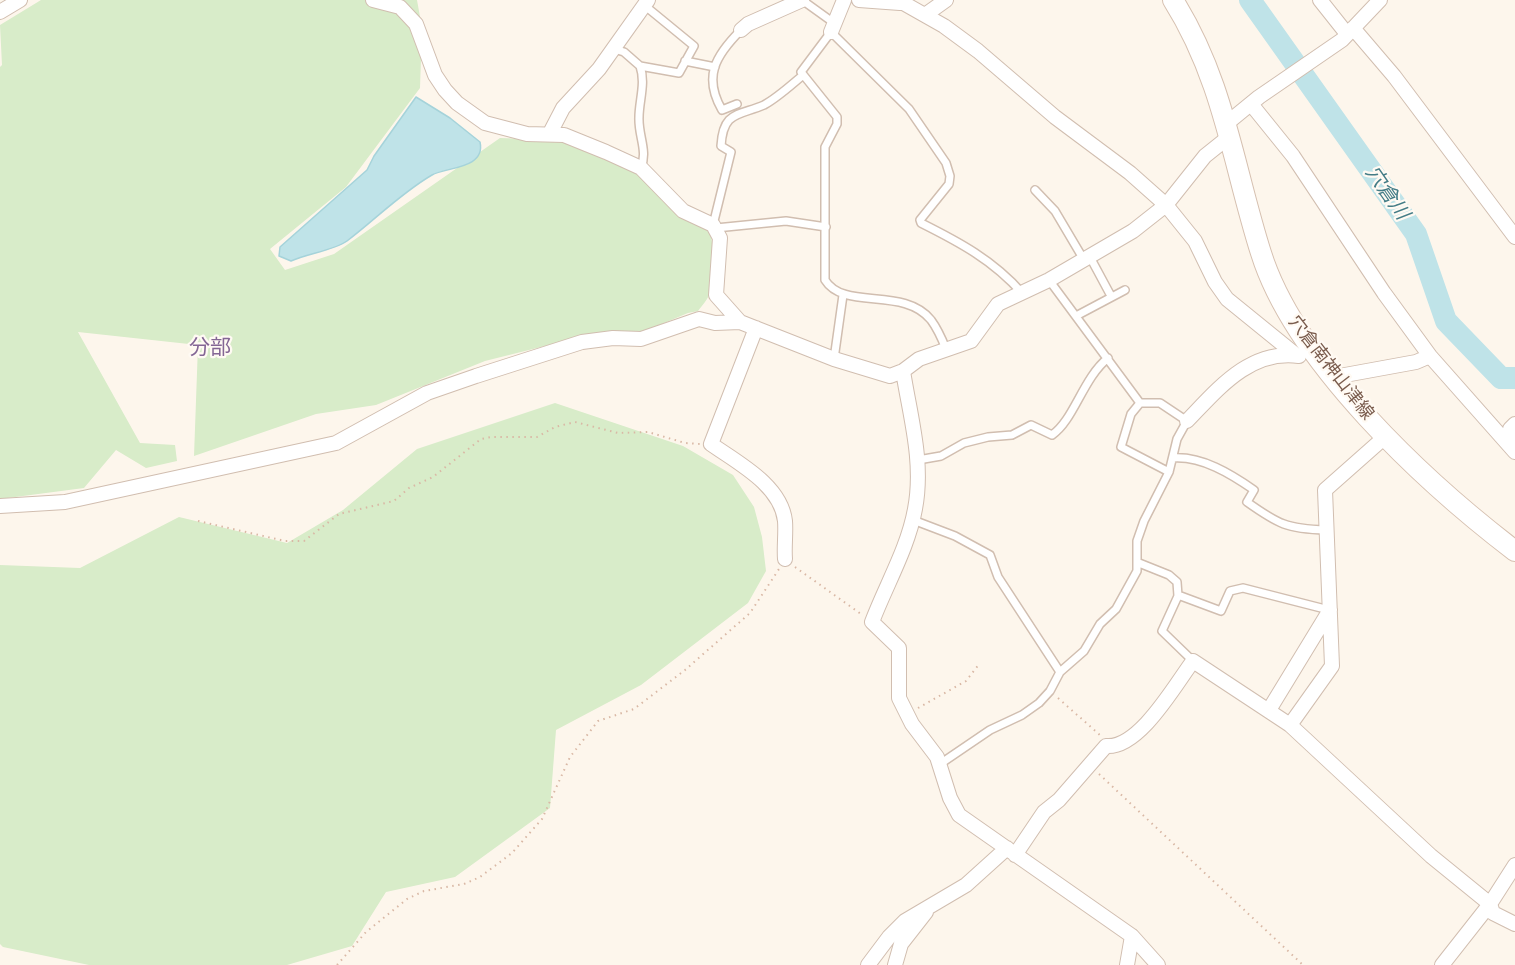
<!DOCTYPE html>
<meta charset="utf-8">
<style>
body{margin:0}
canvas{display:block;background:#fdf6ec}
</style>
<canvas width="1515" height="965"></canvas>
<script>
const g = document.querySelector('canvas').getContext('2d');
g.lineJoin = 'round';
function fillPath(path, color) { g.fillStyle = color; g.fill(path, 'evenodd'); }
function trace(path, color, width, dash) { g.strokeStyle = color; g.lineWidth = width; g.lineCap = dash ? 'butt' : 'round'; g.setLineDash(dash || []); g.stroke(path); }
function drawText(font, color, halo, rows, align = 'center') {
  g.font = font + ' Cabin,"Noto Sans JP",sans-serif'; g.lineWidth = 4.5; g.setLineDash([]); g.textBaseline = 'middle'; g.strokeStyle = halo; g.fillStyle = color; for (const [text, x, y, turn = 0] of rows) {
    g.save(); g.translate(x, y); g.rotate((+turn || 0) * Math.PI / 180); g.textAlign = isNaN(turn) ? turn : align; if (halo) g.strokeText(text, 0, 0); g.fillText(text, 0, 0); g.restore();
  }
}
fillPath(new Path2D(`
 M41,0H417L422,28L420,88L346,187L270,249L285,270L334,254L500,138L561,140L639,173L709,231C715,243 715,282 709,295C707,300 702,306 698,311L688,313L645,331L589,335L485,361L376,405L316,414L194,456L198,345L78,332L140,443L175,445L177,461L146,468L116,450L84,488L0,499V67L2,65L0,25Z
 M555,403L683,446L733,475L754,507L762,537L766,571L748,603L641,685L556,730L550,808L455,877L386,892L352,946L287,965H89L3,947L0,944V565L80,568L179,517L287,543L343,510L417,449Z`), '#d8ecc9');
const water = new Path2D(`
 M416,97L450,118L480,142C486,169 446,167 432,175C401,193 376,219 347,241C335,250 306,254 291,261L279,256L280,247L367,170L374,156Z`);
fillPath(water, '#bfe3e8');
trace(water, '#a5d3da', 1.5);
trace(new Path2D(`
 M1250,0L1416,234L1446,321L1501,378H1515`), '#bfe3e8', 22);
const lane = new Path2D(`
 M802,0L834,23
 M614,49L624,52L640,66L679,73L694,46L644,5
 M685,61L715,67
 M640,66C646,83 639,101 639,117C638,136 648,150 641,168
 M737,104L722,110C703,77 715,56 741,30
 M1035,190L1055,211L1084,260
 M713,225L731,152L721,146C723,111 738,116 764,105C777,98 790,86 802,76
 M716,228L786,221L826,227
 M1090,257L1111,296
 M1076,316L1125,290
 M946,349C942,339 937,328 931,320C904,286 844,311 825,280V147L837,124V117L801,72L831,32L909,109L946,163L950,176L949,184L920,220L921,223C959,242 993,260 1022,293
 M834,359L843,295
 M1140,403L1131,414L1121,447L1169,472
 M1173,458C1202,456 1231,474 1254,490L1247,502C1278,524 1287,529 1326,530
 M918,460L941,456L964,443L988,437L1012,435L1031,425L1052,435C1074,420 1083,378 1108,358
 M913,520L955,536L990,555L998,577L1060,672
 M1139,563L1169,575L1177,582L1178,596L1162,631L1193,661
 M1178,595L1221,611L1230,591L1243,588L1329,610
 M940,764L990,730L1022,715L1039,703L1050,691L1060,672L1084,651L1100,624L1116,609L1137,571V541L1144,521L1169,472L1177,439L1187,421L1160,403H1140L1049,280`);
const street = new Path2D(`
 M373,0L400,7L416,24L435,75L445,90L457,103L485,123L527,134L564,135L606,152L641,168L683,211L713,225L720,238L716,295L740,322
 M859,0L900,3
 M898,0L944,26L978,51L1055,117L1130,173L1166,205L1195,241L1215,282L1227,299L1296,355
 M1320,0L1347,34
 M0,12L20,0
 M925,15L946,0
 M1353,28L1394,76L1515,237
 M741,30L748,24L802,0
 M831,32L844,0
 M1251,104L1293,156L1384,293L1430,356L1515,452
 M1226,124L1259,97L1342,40L1380,0
 M550,133L563,108L599,69L648,0
 M756,328L711,444C738,463 781,485 785,521C786,533 784,547 785,559
 M903,371C910,416 924,462 915,509C908,548 886,585 872,622L899,648V698L912,724L937,757L950,798L959,815L1132,936L1158,965
 M1334,377L1416,362L1430,356
 M1187,421C1218,389 1250,349 1299,356
 M1515,424L1510,429L1515,435
 M0,506L65,502L336,443L427,393L476,376L582,342L613,338L641,339L699,319L715,323L740,322L834,359L890,376L903,371L919,359L971,341L998,304L1049,280L1133,231L1166,205L1205,156L1230,136
 M1269,710L1330,610
 M1290,725L1332,666L1325,490L1386,436
 M1015,855L1044,812L1059,800L1106,746C1139,749 1175,685 1193,661L1290,725L1431,856L1490,904L1493,913L1515,924
 M868,965L889,937L905,921L966,885L1007,848
 M895,965L901,944L926,912
 M1127,965L1132,936
 M1442,965L1490,904L1515,865`);
const secondary = new Path2D(`
 M1173,0C1224,81 1233,165 1261,253C1295,362 1426,483 1515,551`);
trace(lane, '#d1beb0', 10);
trace(street, '#d1beb0', 16);
trace(secondary, '#d6c0b0', 22);
trace(new Path2D(`
 M198,521L285,541H304L339,514L394,501L409,488L433,477L481,439L491,437H537L555,427L575,422L618,433L648,432L685,443L700,444
 M795,567L861,614
 M1058,698L1101,736
 M918,708L966,681L980,663
 M1099,774L1303,965
 M337,965L366,932L407,899L424,891L464,884L480,877L512,853L542,819L570,757L598,721L634,709L685,670L750,613L779,569`), '#d9b8a5', 2, [1.5, 4.5]);
trace(lane, '#fff', 7);
trace(street, '#fff', 14);
trace(secondary, '#fff', 20);
drawText('18px', '#7a5c4d', '#fffaf3', [
 ["穴倉南神山津線",1331,368,52]
]);
drawText('italic 20px', '#437c86', '#fffaf3', [
 ["穴倉川",1387,193,55]
]);
drawText('21px', '#846695', '#fffaf3', [
 ["分部",210,348]
]);
</script>
